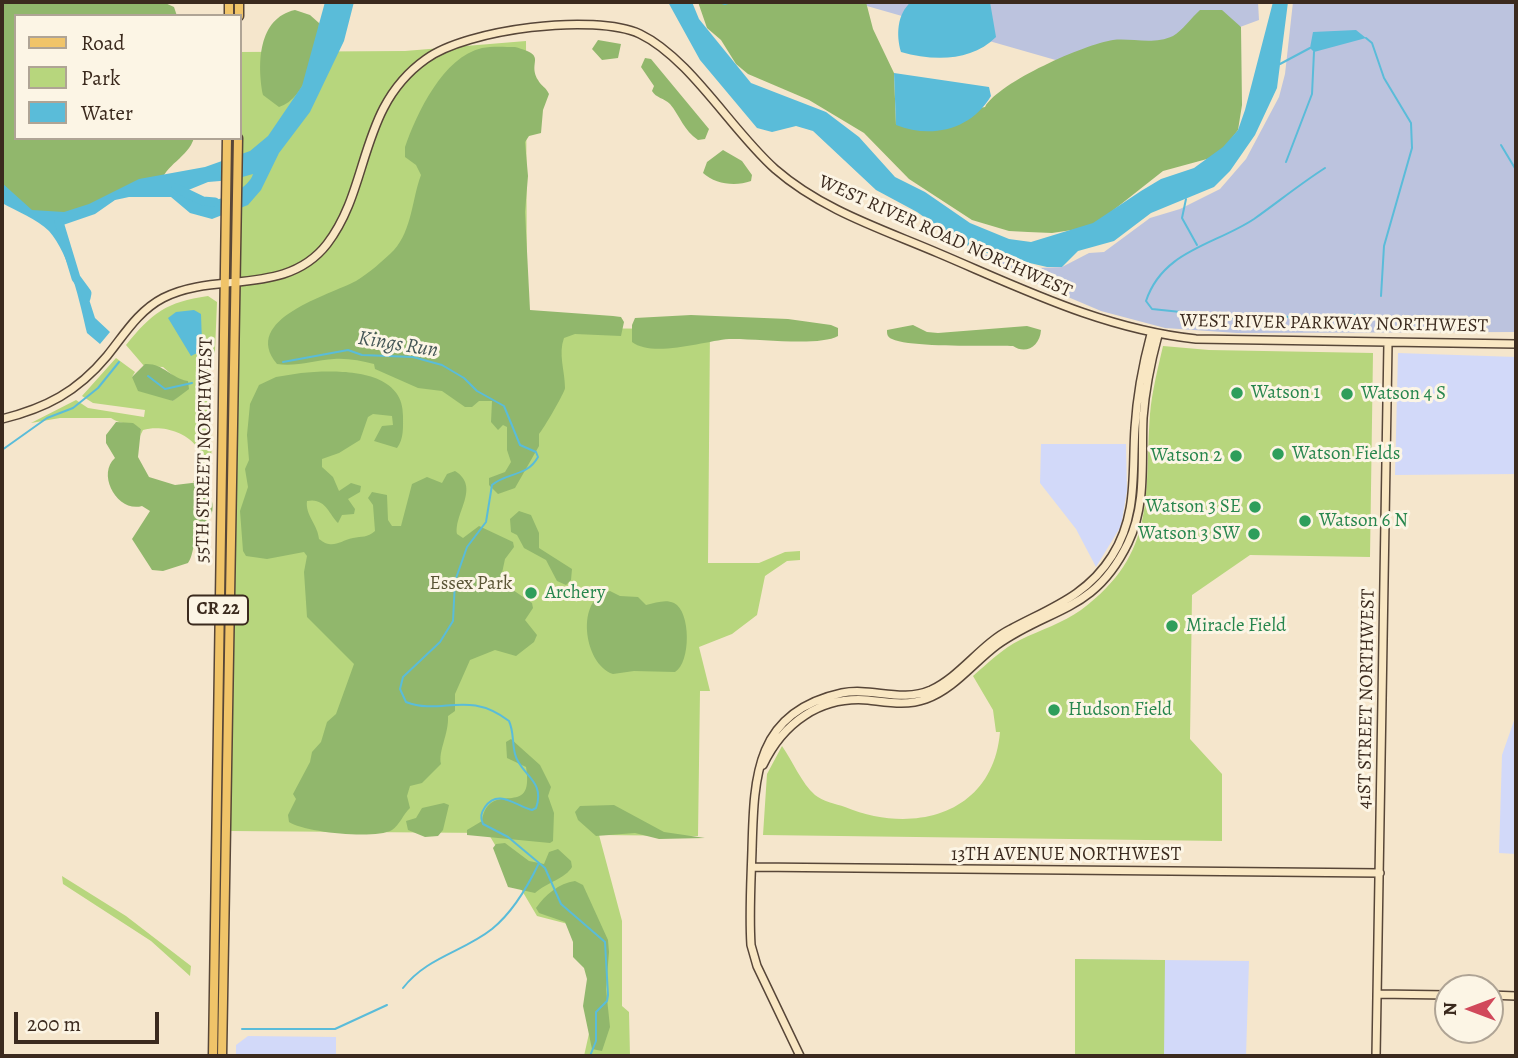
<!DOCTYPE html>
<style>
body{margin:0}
#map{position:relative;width:1518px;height:1058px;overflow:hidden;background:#f5e6cc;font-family:Alegreya,serif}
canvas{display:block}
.frame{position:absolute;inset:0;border:4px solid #3b2a1e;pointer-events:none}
.legend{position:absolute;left:14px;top:14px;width:228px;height:126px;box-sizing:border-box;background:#fcf5e5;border:2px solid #afa495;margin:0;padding:9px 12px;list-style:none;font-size:21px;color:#3b2a1e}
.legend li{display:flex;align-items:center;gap:14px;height:35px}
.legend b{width:35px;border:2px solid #afa495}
.north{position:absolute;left:1434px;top:974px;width:70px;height:70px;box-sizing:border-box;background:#fcf5e5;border:2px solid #afa495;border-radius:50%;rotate:270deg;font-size:19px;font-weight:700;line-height:28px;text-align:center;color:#3b2a1e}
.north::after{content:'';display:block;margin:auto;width:24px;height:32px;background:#d1495b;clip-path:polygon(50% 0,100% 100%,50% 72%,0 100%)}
.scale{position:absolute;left:14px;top:1012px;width:145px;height:32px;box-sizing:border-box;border:4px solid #3b2a1e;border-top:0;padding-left:9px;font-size:21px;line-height:24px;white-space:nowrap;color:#3b2a1e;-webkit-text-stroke:5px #fcf5e5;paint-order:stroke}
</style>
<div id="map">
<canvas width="1518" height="1058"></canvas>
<div class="frame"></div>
<ul class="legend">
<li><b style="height:9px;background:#f0c469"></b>Road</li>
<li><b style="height:19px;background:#b7d67d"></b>Park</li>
<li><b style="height:19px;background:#5abcd9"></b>Water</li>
</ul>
<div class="north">N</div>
<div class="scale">200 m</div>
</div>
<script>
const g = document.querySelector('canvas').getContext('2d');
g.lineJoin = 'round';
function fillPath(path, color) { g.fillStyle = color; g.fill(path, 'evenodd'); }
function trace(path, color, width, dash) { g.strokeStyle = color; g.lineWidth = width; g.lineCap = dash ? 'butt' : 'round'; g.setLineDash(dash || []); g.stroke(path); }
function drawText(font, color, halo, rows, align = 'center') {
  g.font = font + ' Alegreya,serif'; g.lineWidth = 6; g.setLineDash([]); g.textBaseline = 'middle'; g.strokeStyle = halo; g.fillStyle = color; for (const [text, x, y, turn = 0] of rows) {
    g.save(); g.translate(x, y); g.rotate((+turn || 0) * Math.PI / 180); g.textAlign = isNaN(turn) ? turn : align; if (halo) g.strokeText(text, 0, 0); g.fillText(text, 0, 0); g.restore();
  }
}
fillPath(new Path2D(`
 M1398,353L1516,357V474L1395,475Z
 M1041,444H1126L1127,491L1121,526L1096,567L1076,529L1040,483Z
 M1516,715V854L1499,853L1502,755Z
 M1075,959L1249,961L1246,1056H1075Z
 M248,1036L336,1037V1056H236V1045Z`), '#d2d9f9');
fillPath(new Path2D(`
 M853,2H1258L1259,20L1221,34L1087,69Z
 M1293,2H1516V332L1237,333L1165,328L1101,311L976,258L979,253L1038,268L1062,267L1089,253L1104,252L1150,218L1180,209L1220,189L1246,159L1279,97L1285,74Z`), '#bcc3de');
fillPath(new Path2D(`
 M526,41L527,328L710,329L708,563H759L785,552L800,551V560L787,561L765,576L757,615L732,634L699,647L710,691H700L698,836L599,835L622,921V1006L629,1012L630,1056H584L590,1029V970L568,924L537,916L488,833L230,831L240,262L234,201L240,138V52L405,51Z
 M208,296L217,302L215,351L207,372L200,373L199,387L210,383L212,394L211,496C207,487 203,482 193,482C221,448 174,421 143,430L140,436L141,429C131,422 121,425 111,418H60L31,423L76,400L88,408L144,417L145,410L93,403L82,396L116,358L135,372L132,377L173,401L184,391V380H178L163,367L144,366L126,345C152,313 166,302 208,296Z
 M1163,346L1209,350L1373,353L1370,557L1250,555L1192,595L1190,739L1222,774V841L763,835L767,774L782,746C792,760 802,784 815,795C822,801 836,804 845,807C913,835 993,815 1000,732H996L993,710L973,676C988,663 1002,649 1020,640C1040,630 1063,623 1081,610C1158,553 1144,495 1150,414C1152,391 1158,368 1163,346Z
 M62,876L126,916L191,966L190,976L151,941L63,884Z
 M1075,959L1165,960L1164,1056H1075Z`), '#b7d67d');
fillPath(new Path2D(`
 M2,2H163L174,7L177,16H16V138H194C188,158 165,164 160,185L128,192L90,214L62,220L30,210L2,189Z
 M698,2H866L873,29L894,73L896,125L985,107C999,82 1085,44 1113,40C1132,38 1154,45 1173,36C1182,31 1192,17 1200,10H1222L1241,27L1242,105L1238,130L1218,156L1163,171L1092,227L1052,233L1028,232L1009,231L972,220L909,179L864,133L809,100L748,74L736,64L721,40L707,28Z
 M295,10L310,15L319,23C319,49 306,99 279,107L263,95C257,64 258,18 295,10Z
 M598,40L621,44L618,58L602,60L592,49Z
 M515,47C549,56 527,61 538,80C541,86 546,87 549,94L543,110L541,133L529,136L525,142L528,176L525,212L530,310L613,316L621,317L624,322L621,336L575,334L564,338C558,354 565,371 565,388C565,392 543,430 539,434V446L515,488L498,494L489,485V478L505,472L511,462L507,450V427L503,425L498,430L491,422L492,401H479L472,407H465L442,391L418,388L375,369L374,364C361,361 348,358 334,359C315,360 296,367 277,364C240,319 330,295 356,281C368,274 384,260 394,250C412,230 412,199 421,175L416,165L405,157V147C417,113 443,57 482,48C492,46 505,47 515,47Z
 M645,58L651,59L709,129L705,139L698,140C684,131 680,116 670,104C664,98 656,98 652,91L654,86L641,67Z
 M723,150L742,161L752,175L751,181C735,187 715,184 703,173L707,162Z
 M691,315L788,319L831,325L838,328V336C819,347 754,338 729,339C704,341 653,358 632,342V325L635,318Z
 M913,325L927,332L938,333L1027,326L1041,330C1040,346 1026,355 1013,346C986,345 912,348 892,339C887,337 887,334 887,330Z
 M145,364C163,363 171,378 188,381L189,389L173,401L138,391L132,377Z
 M301,373C334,370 404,367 403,416C403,427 404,439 397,448L374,441L382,426L393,425L392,416L373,414L368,417L360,440L339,453L322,459V467L333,477L339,491L351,483L361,486L360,492L348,499L355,509L354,514L342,515L338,523C329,514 325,497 307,501C305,515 318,525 319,539C333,550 339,541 353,538C362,536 367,538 375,531L373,505L368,498L372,492L387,495L388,520L392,526H401L412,484L427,477L442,483L447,474L455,471C481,487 454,513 457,534L463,538L479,526L513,542L514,547L505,559L502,573L510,588L532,603L533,608L525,620L537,635L534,642L516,656L495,650L470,660L455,694V711L448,716C449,734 438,751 441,764L422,783L410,786L407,796L410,808C404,813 399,826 392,830C374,840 304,832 289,822L288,815L296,799L293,794L310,762L312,752L321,742L327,722L336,714L354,664L307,617L304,572L307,556L304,552L267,559L246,556L243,551L240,511L248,487L245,469L249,460L247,435L250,404L259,385L276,377Z
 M116,422L133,423L141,429L138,457L149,477L175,485L200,482L207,488C220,513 208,521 196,541C192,548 193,556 188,563L163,571L152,570L132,539L150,511L142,506C118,513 96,475 115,458L106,443V435Z
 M519,511L531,515L539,533V548L572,569L571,580L566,585L557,581L546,560L524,548L517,535L511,532L510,519Z
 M610,591L620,596L638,597L646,605C656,603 665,599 674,603C691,611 691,663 675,672L634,671L613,674C583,664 575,597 610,591Z
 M511,739L540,765L551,787L548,796L554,813L553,841L550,843L467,835V830L482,821C489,777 535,822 526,767L507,758L506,742Z
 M444,803L449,805L443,830L438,836L425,837L408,830L406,821L416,818L422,808Z
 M614,805L664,832L705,838L659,839L635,833L596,836L578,820L575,812L580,806Z
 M505,843L529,861L544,864L549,852L558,849L571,861L572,867C566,878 546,883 535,893L508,887L493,848L496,844Z
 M575,881L583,885L608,940L609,952L606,989L610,1027L602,1051L592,1049L583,1006L587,979L584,968L573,957V942L565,922L539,913L536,908C545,895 559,883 575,881Z`), '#91b76c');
fillPath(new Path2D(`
 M325,2H354L344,41L310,112L279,153L261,190L248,205L212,219L190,213L171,197H129L115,200L95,214L63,225L76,278L87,293L95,318L110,332L100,344L87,333C80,303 70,255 49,231C37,219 16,211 2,203V183L32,210L64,212L89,204L139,179L205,167L250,151L268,136L302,86ZM253,174C249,189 216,205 201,200C196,198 191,194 186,191L208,182L232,180Z
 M668,2H692L699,19L751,83L826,112L859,137L895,177L925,192L970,223L1009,239L1031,242L1093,223L1141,191L1161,179L1194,168L1223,147L1238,130L1245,110L1273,2H1288L1277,88L1255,135L1230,171L1214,187L1151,213L1114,241L1078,251L1062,267H1047L978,251L955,239L917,212L876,190L813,131L796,126L772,132L757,128L700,60Z
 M911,2H990L996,37C971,62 933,61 901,52C896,35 897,14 911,2Z
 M1356,30L1366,38L1314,52L1310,48L1313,32Z
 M894,73L989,87L991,96C971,130 931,139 896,125Z
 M194,310L201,314L202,343L199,352L191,356L168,318L176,312Z`), '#5abcd9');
trace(new Path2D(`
 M719,2L725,4L731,2
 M1366,38L1372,43L1384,78L1411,123L1412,148L1384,246L1381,296
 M1280,64L1310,48
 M1501,145L1516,170
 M1286,162L1312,94L1314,52
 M1325,168C1300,184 1278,202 1254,219C1215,245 1163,250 1146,301L1152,309L1238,318L1362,315
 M1186,199L1182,218L1197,245
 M283,362L348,350L362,355L413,357L442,365L464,378L477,391L504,406L520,445L536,452L538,457C527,477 507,472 492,485L486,522L467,547L455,581L453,621L440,642L403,677L400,689L406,702C442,716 467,689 509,721C514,732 512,742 515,754C520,775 546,780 536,808L532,810C516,806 498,788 485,807C481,813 480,817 483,824L508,837L545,868L561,904L605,942L608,995L607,1001L596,1012V1041L590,1056
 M148,376L165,389L192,383
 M2,450L47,418L73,408L98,388L119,362
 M403,988C427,957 463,952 492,929C513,912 528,886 539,863
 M242,1029H335L387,1005`), '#5abcd9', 2);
trace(new Path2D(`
 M176,188L203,201L215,202
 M59,222L76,278L87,293L86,298`), '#5abcd9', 9);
const secondary = new Path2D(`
 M2,419C46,408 77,392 107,356C124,335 138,311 163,298C215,271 286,297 327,244C371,187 358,107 426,59C467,29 594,13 640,34C690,58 732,131 775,169C822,210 882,229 938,253C1023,289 1103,329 1196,339L1516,344
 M763,765C783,723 820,696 868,700C887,702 907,706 926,699C954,689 973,663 997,645C1050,607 1094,613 1128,543C1147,504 1141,460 1143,418C1145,391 1151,361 1158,335
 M752,867L1380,873
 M1377,994L1448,995
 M1490,995L1516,996
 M800,1056L757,966L751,945C749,914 751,882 752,850C754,776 755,712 842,693C872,687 901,703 931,690C961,676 981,644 1011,629C1050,608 1087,596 1112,556C1138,515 1132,473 1135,428C1137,396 1143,364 1151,334
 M1376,1056L1388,343`);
const primary = new Path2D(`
 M239,2V16
 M229,16V2
 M213,1056L227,138
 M222,1056L238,138`);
trace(secondary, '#574638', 10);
trace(primary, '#574638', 11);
trace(secondary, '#f9e7c3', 7);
trace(primary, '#f0c469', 8);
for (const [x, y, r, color] of [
 [1237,393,7,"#2e9e5b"],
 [1347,394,7,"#2e9e5b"],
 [1278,454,7,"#2e9e5b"],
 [1236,456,7,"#2e9e5b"],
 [1255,507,7,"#2e9e5b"],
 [1305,521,7,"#2e9e5b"],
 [1254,534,7,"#2e9e5b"],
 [531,593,7,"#2e9e5b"],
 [1172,626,7,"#2e9e5b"],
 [1054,710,7,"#2e9e5b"]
]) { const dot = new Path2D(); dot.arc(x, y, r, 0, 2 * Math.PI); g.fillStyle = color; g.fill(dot); trace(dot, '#fcf5e5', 2.5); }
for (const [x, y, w] of [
 [218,610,60]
]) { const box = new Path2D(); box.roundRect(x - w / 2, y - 14.5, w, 29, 5); g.fillStyle = '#fcf5e5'; g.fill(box); trace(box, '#3b2a1e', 2); }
drawText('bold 18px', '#3b2a1e', null, [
 ["CR 22",218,610]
]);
drawText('19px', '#3b2a1e', '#fcf5e5', [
 ["WEST RIVER ROAD NORTHWEST",945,237,24],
 ["WEST RIVER PARKWAY NORTHWEST",1334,324,1],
 ["55TH STREET NORTHWEST",205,450,-89],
 ["41ST STREET NORTHWEST",1367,699,-89],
 ["13TH AVENUE NORTHWEST",1066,855]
]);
drawText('19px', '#27864d', '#fcf5e5', [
 ["Watson 1",1251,393],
 ["Watson 4 S",1361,394],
 ["Watson Fields",1292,454],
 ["Watson 2",1222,456,"right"],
 ["Watson 3 SE",1241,507,"right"],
 ["Watson 6 N",1319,521],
 ["Watson 3 SW",1240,534,"right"],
 ["Archery",545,593],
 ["Miracle Field",1186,626],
 ["Hudson Field",1068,710]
], 'left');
drawText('19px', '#5a5536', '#fcf5e5', [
 ["Essex Park",471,584]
]);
drawText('italic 21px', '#445656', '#fcf5e5', [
 ["Kings Run",398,345,9]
]);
</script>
